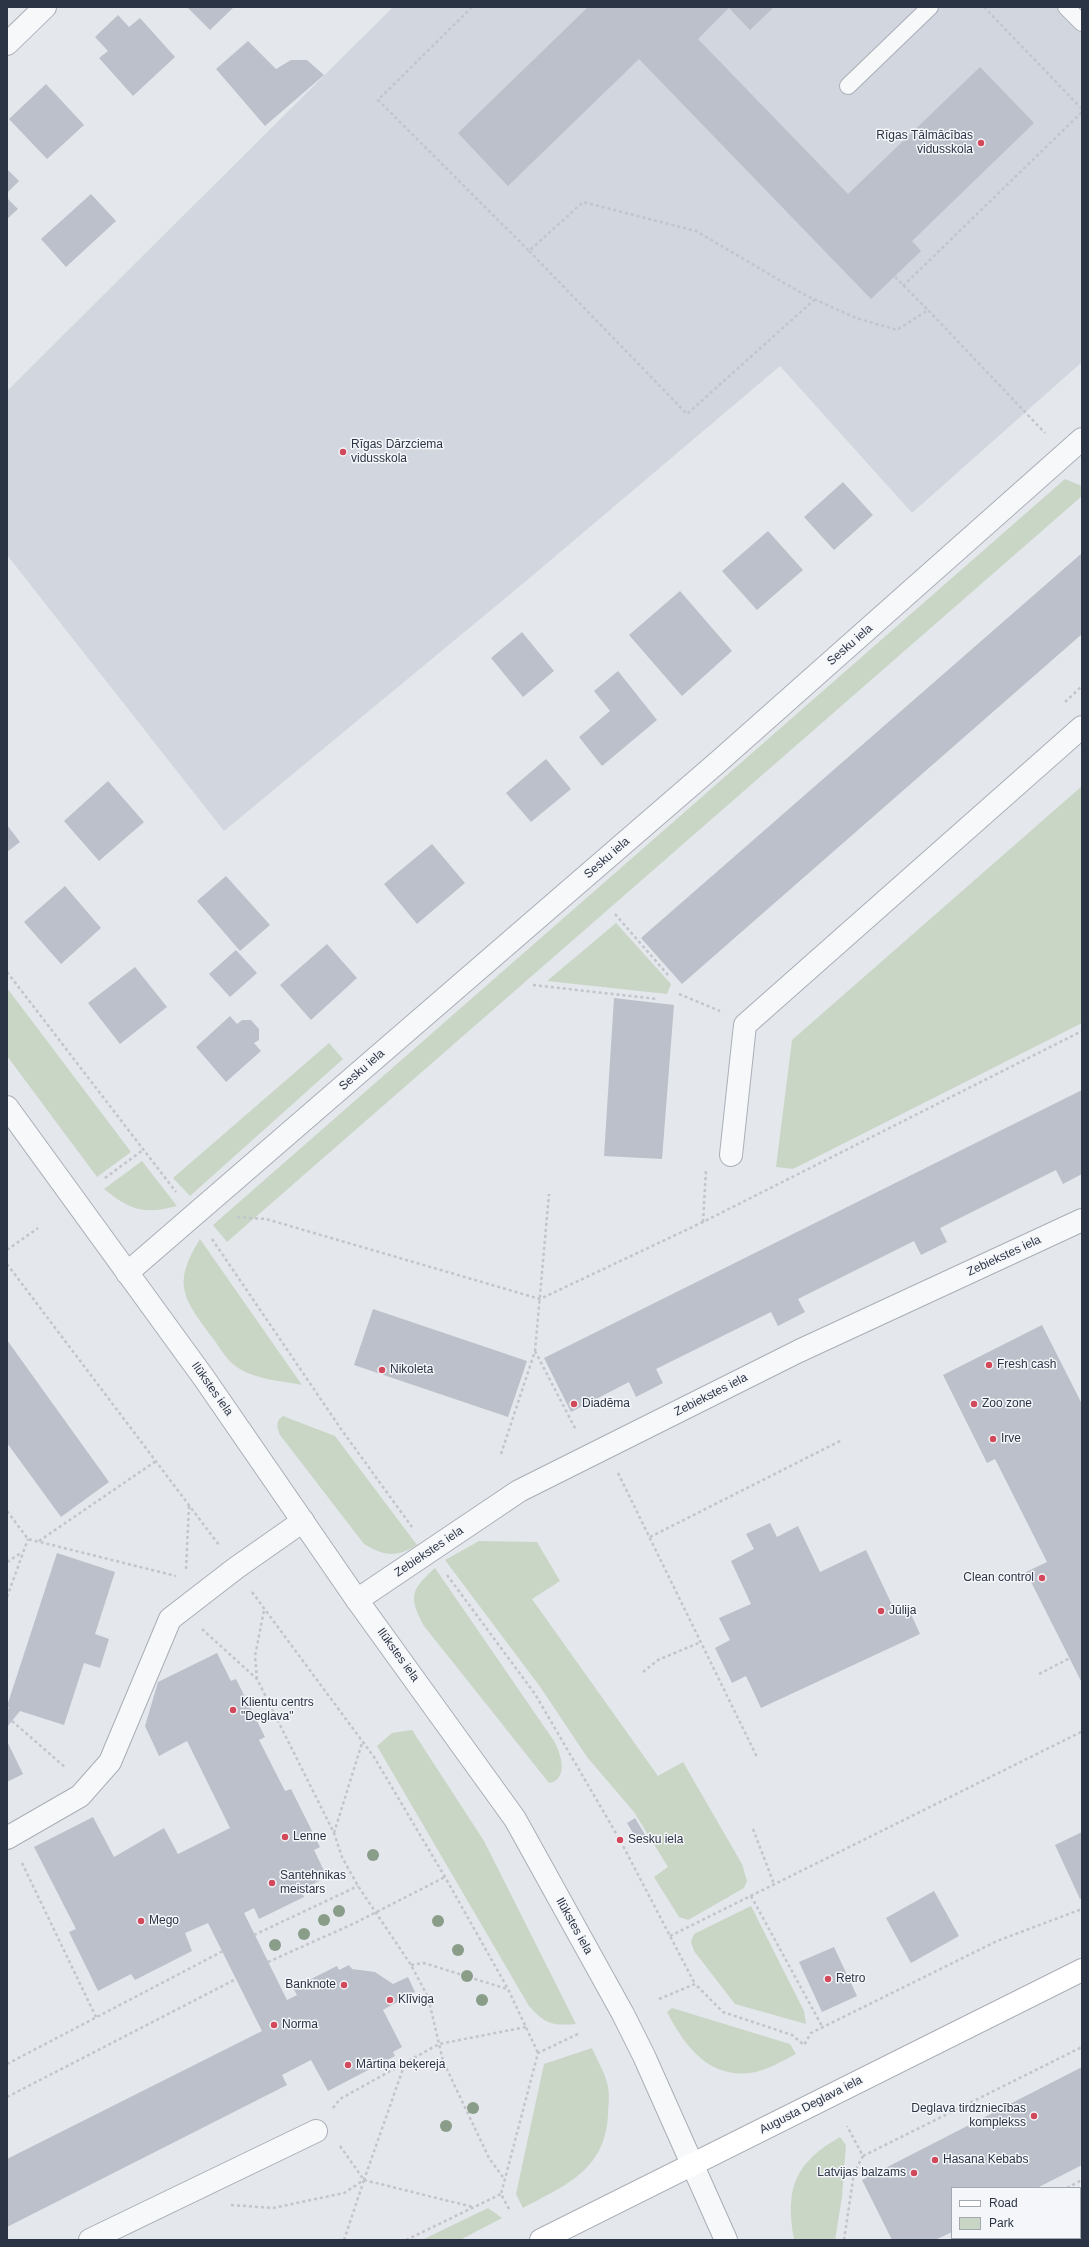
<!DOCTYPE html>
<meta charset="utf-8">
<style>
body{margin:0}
#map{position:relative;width:1089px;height:2247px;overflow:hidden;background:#e4e7ec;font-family:Helvetica,sans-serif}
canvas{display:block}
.frame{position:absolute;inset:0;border:8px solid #2b3445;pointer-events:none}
.legend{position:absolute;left:951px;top:2187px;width:130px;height:52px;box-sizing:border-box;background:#f4f6f9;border:1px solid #a4a8b1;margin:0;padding:5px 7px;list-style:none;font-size:12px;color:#2b3445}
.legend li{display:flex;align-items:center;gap:8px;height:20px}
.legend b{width:20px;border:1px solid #a4a8b1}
</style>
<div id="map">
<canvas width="1089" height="2247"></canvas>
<div class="frame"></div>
<ul class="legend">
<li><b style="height:5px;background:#fff"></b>Road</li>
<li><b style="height:11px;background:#c9d6c5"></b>Park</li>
</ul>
</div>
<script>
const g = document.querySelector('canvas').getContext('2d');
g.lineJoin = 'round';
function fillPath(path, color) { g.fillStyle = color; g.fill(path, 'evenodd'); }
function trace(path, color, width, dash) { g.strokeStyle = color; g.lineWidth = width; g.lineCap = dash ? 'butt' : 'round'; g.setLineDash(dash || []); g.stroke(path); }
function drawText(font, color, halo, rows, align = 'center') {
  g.font = font + ' Helvetica,sans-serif'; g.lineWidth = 3; g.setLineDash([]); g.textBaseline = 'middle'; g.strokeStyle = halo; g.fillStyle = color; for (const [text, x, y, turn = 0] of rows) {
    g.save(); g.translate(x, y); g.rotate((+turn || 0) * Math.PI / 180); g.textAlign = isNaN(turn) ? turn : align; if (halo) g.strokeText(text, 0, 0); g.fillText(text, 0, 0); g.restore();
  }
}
fillPath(new Path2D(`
 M393,7H1082V362L912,513L780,366L526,581L224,831L7,555V391Z`), '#d2d6de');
fillPath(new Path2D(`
 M1065,479L1082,486V496L227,1242L213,1225Z
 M1082,786V1023L793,1169L776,1167L792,1040Z
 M616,923L671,984L667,994L547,981Z
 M7,988L131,1152L97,1177L7,1056Z
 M329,1043L343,1059L190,1196L173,1178Z
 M142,1161L177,1206C143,1215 130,1210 104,1189Z
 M200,1239L302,1385C282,1381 258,1380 240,1369C227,1362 221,1349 212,1337C183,1298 172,1284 200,1239Z
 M283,1416L335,1436L417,1545C396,1558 384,1556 364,1544L280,1435C277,1428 275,1421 283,1416Z
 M479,1541L537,1542L560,1581L532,1599L658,1776L683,1762L742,1864L747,1881L744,1888L688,1920L679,1917L654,1877L668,1867L634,1812L587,1757L541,1688L445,1560Z
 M435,1568L554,1741C561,1753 569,1780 549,1783L424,1626C408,1596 411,1590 435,1568Z
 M412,1730L484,1841L576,2024C552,2026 545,2024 529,2006L377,1746L392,1733Z
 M751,1906L804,2011L806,2024L735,2004L694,1951L691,1942L694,1934Z
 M672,2008L790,2044L796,2054C782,2061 766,2071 750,2073C708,2078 684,2045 667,2012Z
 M592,2048C597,2060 606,2074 608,2087C610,2096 608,2106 608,2115C605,2170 566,2185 523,2208L516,2194L544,2064Z
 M840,2137L846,2145L842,2197L835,2240H794C785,2189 794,2163 840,2137Z
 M488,2208L502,2218L460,2240H422Z`), '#c9d6c5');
fillPath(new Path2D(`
 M187,7H234L210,30Z
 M588,7H774L750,30L729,8L698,39L848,194L980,67L1034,123L912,241L921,251L871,299L639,59L508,186L458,133Z
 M118,15L129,27L140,18L175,57L133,96L99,58L108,51L95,37Z
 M248,41L276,69L291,60H307L324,75L265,126L216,69Z
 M46,84L84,125L47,159L9,119Z
 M7,169L19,181L7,193Z
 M91,194L116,221L66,267L41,239Z
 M7,198L18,209L7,219Z
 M843,482L873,515L834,550L804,517Z
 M768,531L803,570L757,610L722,571Z
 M1082,553V634L682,984L641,938Z
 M680,591L732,651L682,696L629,635Z
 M522,632L554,671L523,697L491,658Z
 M618,671L657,720L602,766L579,737L610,711L594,691Z
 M546,759L571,789L531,822L506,793Z
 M108,781L144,822L99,861L64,821Z
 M7,825L20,842L7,852Z
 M432,844L465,883L417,924L384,884Z
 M226,876L270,925L240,951L197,901Z
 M65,886L101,928L61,964L24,922Z
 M327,944L357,978L311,1020L280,985Z
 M236,950L257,973L230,997L209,974Z
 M135,967L167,1007L120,1044L88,1003Z
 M614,998L674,1005L662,1159L604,1156Z
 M230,1016L237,1024L242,1020H251L259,1029V1040L254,1043L261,1051L226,1082L196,1047Z
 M1082,1090V1174L1063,1184L1056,1170L940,1228L947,1242L921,1255L914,1241L798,1299L805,1312L778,1326L771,1312L656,1369L663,1383L636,1397L629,1382L571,1412L544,1358Z
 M373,1309L527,1361L508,1417L354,1365Z
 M1042,1325L1082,1404V1683L1026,1572L1047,1562L995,1459L987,1463L943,1375Z
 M7,1340L109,1482L61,1517L7,1443Z
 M770,1523L777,1537L798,1526L820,1572L866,1550L895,1611L907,1605L920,1634L761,1708L746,1676L732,1683L715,1648L730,1640L719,1618L751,1604L731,1561L754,1549L746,1534Z
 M57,1553L115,1572L95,1634L109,1639L100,1668L84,1663L64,1725L20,1711L7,1727V1711L9,1708L7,1706Z
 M217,1653L231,1681L236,1679L265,1737L259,1740L285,1791L291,1789L320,1847L314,1850L327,1877L301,1890L304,1897L259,1919L254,1908L244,1913L248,1921L287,2000L297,1995L293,1988L337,1966L339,1970L349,1965L352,1969L375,1972L393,1984L408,1977L415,1992L383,2010L402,2047L393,2052L395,2056L328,2091L311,2060L282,2075L287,2085L7,2227V2159L262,2031L208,1923L185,1933L192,1951L135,1980L131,1974L98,1991L69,1932L76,1929L34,1847L93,1817L114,1857L164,1828L178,1854L230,1828L187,1741L159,1756L145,1726L158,1682Z
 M7,1741L23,1774L7,1782Z
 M635,1818L647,1838L639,1843L627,1823Z
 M1082,1832V1898L1080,1899L1055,1845Z
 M934,1891L959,1936L911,1963L886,1918Z
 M834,1947L857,1996L822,2012L799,1962Z
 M1082,2067V2165L1037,2188H952V2232L935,2240H892L862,2180Z`), '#bbc0ca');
const service = new Path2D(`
 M1066,7L1082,23
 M848,86L930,7`);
const minor = new Path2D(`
 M7,44L45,7
 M731,1155L745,1025L1082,727
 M127,1273L718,762L1082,439
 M357,1600L519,1491L799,1351L1082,1220
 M7,1838L80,1796L110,1762L170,1619L236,1568L303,1521
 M90,2240L316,2131`);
const tertiary = new Path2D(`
 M7,1107L204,1378L357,1600L515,1819L623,2014L644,2056L726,2240`);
const secondary = new Path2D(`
 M541,2240L1082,1970`);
trace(service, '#a9aeb7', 18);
trace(minor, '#a9aeb7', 24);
trace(tertiary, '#a9aeb7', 24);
trace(secondary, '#a9aeb7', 24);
trace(new Path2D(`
 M472,7L378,100L529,251L583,202L696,231L803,294L856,318L897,330L928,310L1045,433
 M984,7L1082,109
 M529,251L687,414L814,300
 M895,277L928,310
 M903,286L1082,112
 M1065,702L1082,686
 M615,914L668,975
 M7,972L176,1192
 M533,985L657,999
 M679,994L720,1011
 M105,1178L143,1150
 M237,1217L266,1219L540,1299L703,1222L1082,1031
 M703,1222L706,1170
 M212,1239L341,1429L412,1527
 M7,1250L38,1228
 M7,1264L219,1545
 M535,1351L576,1430
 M501,1454L535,1351L549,1194
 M618,1473L757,1757
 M7,1511L28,1539L176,1576
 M650,1537L842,1440
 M39,1541L156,1461
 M7,1562L21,1553
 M186,1569L189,1506
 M447,1575L535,1694L620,1840L695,1984
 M252,1592L374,1757L445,1877L508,1989L538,2053
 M7,1597L28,1539
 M202,1629L257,1679L334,1833L342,1857L358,1886L411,1965L428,1997L443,2061L489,2158L505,2180
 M643,1672L658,1660L701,1642
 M1039,1674L1070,1658
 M257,1679L255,1656L264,1610
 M12,1721L66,1768
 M753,1829L774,1884
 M334,1833L362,1743
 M22,1863L96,2017
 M751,1896L823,2028
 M254,1935L358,1886
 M670,1936L1081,1732L1082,1733
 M268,1962L355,1923L445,1877
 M411,1965L424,1963L507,1989
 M659,1999L695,1984L723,2012L792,2035L804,2045L811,2033L997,1941L1082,1909
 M7,2064L223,1951
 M7,2097L236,1979
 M333,2108L340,2099L439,2044L526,2027
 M340,2146L364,2180L344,2240
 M863,2156L1082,2047
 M364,2180L473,2207
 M1067,2188L1082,2180
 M231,2205L273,2208L344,2193L364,2180L405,2063
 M509,2209L501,2194L538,2053L580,2033
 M406,2240L501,2194
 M844,2240L854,2173L863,2156L847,2126
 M965,2240L969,2238`), '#c2c5cb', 2.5, [3, 3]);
trace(service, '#f7f8fa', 16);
trace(minor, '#f7f8fa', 22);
trace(tertiary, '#f7f8fa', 22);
trace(secondary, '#fff', 22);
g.fillStyle = '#899d89';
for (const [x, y] of [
 [373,1855],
 [339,1911],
 [324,1920],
 [438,1921],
 [304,1934],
 [275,1945],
 [458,1950],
 [467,1976],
 [482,2000],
 [473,2108],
 [446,2126]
]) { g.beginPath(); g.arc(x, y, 6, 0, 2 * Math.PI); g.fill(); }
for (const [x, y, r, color] of [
 [981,143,4,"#d1495b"],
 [343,452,4,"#d1495b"],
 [989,1365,4,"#d1495b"],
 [382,1370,4,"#d1495b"],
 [574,1404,4,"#d1495b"],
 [974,1404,4,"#d1495b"],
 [993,1439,4,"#d1495b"],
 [1042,1578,4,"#d1495b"],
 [881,1611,4,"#d1495b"],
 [233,1710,4,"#d1495b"],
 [285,1837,4,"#d1495b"],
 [620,1840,4,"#d1495b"],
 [272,1883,4,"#d1495b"],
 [141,1921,4,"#d1495b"],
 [828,1979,4,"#d1495b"],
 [344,1985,4,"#d1495b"],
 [390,2000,4,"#d1495b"],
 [274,2025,4,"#d1495b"],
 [348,2065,4,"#d1495b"],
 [1034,2116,4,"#d1495b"],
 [935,2160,4,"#d1495b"],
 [914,2173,4,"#d1495b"]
]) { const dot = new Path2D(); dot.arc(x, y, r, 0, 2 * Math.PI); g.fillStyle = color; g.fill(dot); trace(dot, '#f4f6f9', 1.5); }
drawText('12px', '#2b3445', '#f4f6f9', [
 ["Rīgas Tālmācības",973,136,"right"],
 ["vidusskola",973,150,"right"],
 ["Rīgas Dārzciema",351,445],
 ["vidusskola",351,459],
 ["Fresh cash",997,1365],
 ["Nikoleta",390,1370],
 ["Diadēma",582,1404],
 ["Zoo zone",982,1404],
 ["Irve",1001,1439],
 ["Clean control",1034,1578,"right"],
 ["Jūlija",889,1611],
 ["Klientu centrs",241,1703],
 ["\"Deglava\"",241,1717],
 ["Lenne",293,1837],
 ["Sesku iela",628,1840],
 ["Santehnikas",280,1876],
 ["meistars",280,1890],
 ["Mego",149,1921],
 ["Retro",836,1979],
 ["Banknote",336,1985,"right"],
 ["Klīviga",398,2000],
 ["Norma",282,2025],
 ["Mārtiņa beķereja",356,2065],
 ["Deglava tirdzniecības",1026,2109,"right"],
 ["komplekss",1026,2123,"right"],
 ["Hasana Kebabs",943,2160],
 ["Latvijas balzams",906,2173,"right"]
], 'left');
drawText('12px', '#2b3445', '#f4f6f9', [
 ["Sesku iela",850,645,-41],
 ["Sesku iela",607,858,-41],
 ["Sesku iela",362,1070,-41],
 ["Zebiekstes iela",1004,1256,-25],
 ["Ilūkstes iela",212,1389,55],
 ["Zebiekstes iela",711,1395,-27],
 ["Zebiekstes iela",429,1552,-34],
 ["Ilūkstes iela",398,1655,54],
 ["Ilūkstes iela",574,1926,61],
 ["Augusta Deglava iela",811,2105,-27]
]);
</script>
